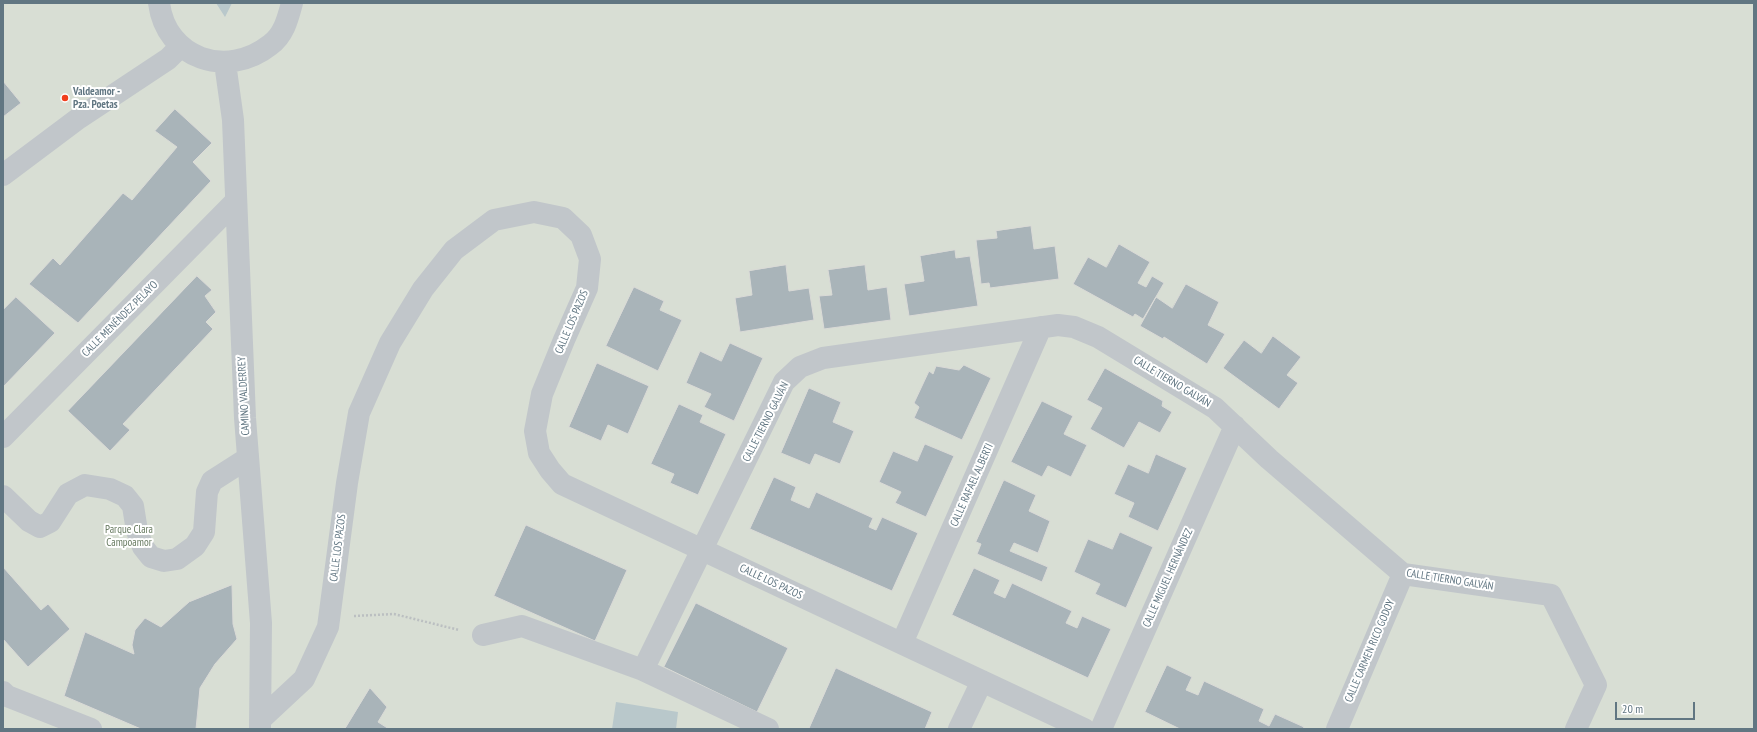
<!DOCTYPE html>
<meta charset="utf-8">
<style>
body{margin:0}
#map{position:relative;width:1757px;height:732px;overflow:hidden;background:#f8f8f5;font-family:"PT Sans Narrow",sans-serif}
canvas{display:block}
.frame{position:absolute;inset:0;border:4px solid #617682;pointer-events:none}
.scale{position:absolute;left:1615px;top:702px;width:80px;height:18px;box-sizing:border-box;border:2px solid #617682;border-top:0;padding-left:5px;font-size:12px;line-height:14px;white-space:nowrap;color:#617682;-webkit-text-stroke:3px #fff;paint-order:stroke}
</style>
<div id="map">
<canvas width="1757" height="732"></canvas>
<div class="frame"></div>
<div class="scale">20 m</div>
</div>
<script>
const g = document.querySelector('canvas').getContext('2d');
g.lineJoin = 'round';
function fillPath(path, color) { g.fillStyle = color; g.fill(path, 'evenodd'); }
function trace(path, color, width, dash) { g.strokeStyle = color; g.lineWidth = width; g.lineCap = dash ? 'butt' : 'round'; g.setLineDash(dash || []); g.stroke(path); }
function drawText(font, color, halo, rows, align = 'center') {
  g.font = font + ' "PT Sans Narrow",sans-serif'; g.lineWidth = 4; g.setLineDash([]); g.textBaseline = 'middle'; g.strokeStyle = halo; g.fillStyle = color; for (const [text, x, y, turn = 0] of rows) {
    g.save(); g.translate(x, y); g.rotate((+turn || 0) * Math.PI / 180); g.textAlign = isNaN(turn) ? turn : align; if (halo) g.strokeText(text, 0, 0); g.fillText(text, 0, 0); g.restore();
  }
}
fillPath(new Path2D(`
 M3,3H1754V729H3Z`), '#d8ded4');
fillPath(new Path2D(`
 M216,3H232L225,17Z
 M616,702L678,712L676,729H612Z`), '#b9c8cb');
const building = new Path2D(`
 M3,81L21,103L3,117Z
 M175,109L212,143L193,162L211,181L78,323L29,284L53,258L60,265L123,193L132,200L177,147L155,131Z
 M1031,226L1034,249L1055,246L1059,279L990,288L989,283L981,284L976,240L997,238L996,231Z
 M1119,244L1150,262L1138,283L1146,287L1152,276L1164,283L1143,319L1135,314L1133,317L1073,284L1088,257L1106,267Z
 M955,250L956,258L970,256L978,306L909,316L904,284L924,281L920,256Z
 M786,265L789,291L809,288L814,320L740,332L735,298L752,295L749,271Z
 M865,265L868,290L887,287L891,320L824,329L819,296L832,295L828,270Z
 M197,276L212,290L205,296L216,312L206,322L213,329L123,424L130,430L110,451L68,411Z
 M1186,284L1219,302L1208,325L1225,334L1207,364L1164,337L1163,339L1140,326L1156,297L1172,308Z
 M634,287L664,301L660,310L682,320L658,371L606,346Z
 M16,297L55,333L3,387V310Z
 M1273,336L1301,357L1287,375L1298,383L1279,409L1223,368L1244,340L1261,353Z
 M730,343L763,358L734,421L704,407L711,394L686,383L700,351L721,361Z
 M597,363L649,386L628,434L608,425L601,441L569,427Z
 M964,365L991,378L962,440L914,418L919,407L914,403L929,371L933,374L936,366L959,370Z
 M1105,368L1163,401L1162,406L1172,412L1160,433L1139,422L1124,448L1090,429L1102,408L1087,400Z
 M809,388L841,402L833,422L854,431L840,464L815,454L810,465L781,453Z
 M1042,401L1073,416L1064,434L1087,445L1071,477L1048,466L1042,477L1011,462Z
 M679,404L703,415L700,422L726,434L698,495L670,483L674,474L651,464Z
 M925,444L954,456L926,517L895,503L901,492L879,482L893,451L917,461Z
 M1156,454L1187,468L1158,531L1128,517L1134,503L1114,494L1128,464L1148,473Z
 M774,477L796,487L791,500L809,508L816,492L873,518L869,527L876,530L882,517L918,533L892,591L750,529Z
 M1004,480L1036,495L1029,511L1050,521L1038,553L1014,543L1010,551L1048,567L1042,582L977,554L981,544L976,542Z
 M526,525L627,570L595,641L494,596Z
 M1120,532L1153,547L1126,608L1095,594L1100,584L1074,572L1088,539L1112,549Z
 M3,567L41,610L48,604L70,629L28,667L3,639Z
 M974,568L1000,580L994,593L1005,598L1012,583L1072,611L1066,623L1077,628L1082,616L1111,629L1088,678L952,615Z
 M232,585L233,624L237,639L215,664L200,688L196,729H141L64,696L85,632L134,654L132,645L135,630L145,618L161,627L189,602Z
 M696,603L788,648L757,712L664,667Z
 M1167,665L1192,677L1186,690L1198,695L1204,681L1264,709L1259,721L1269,726L1275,714L1304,727L1303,729H1180L1145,712Z
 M836,668L932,712L925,729H809Z
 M370,688L387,707L378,722L389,729H345Z`);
fillPath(building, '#a9b4b9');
trace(building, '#dadad7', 1);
trace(new Path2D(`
 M354,616L394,614L459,630`), '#bbbfc1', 2.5, [2, 2]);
trace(new Path2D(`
 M159,3C166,59 227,79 270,45C284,35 288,18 292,3
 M225,63L233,120L245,418L261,623L260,728
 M3,175L79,118L168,59L181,46
 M3,437L236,201
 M3,496L29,521L40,527L50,522L68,494L85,485L110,489L125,496L133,506L137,531L143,547L151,557L164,561L177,559L195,546L204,532L207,492L212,481L248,458
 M483,635L522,626L643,670L768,729
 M902,643L1041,327
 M643,670L784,382L800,367L823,358L1058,325L1074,327L1098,337L1215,408L1269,459L1403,574L1551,595L1596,685L1576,729
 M3,692L7,696L91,729
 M260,720L304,679L328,627L347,483L359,413L390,343L423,289L454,250L494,220L534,212L563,218L581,235L590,259L587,288L564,340L542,394L535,431L539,453L550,470L562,484L1084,729
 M959,729L982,681
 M1101,729L1235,426
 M1337,729L1403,574`), '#c1c6ca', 22);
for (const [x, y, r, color] of [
 [65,98,4,"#f13e1c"]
]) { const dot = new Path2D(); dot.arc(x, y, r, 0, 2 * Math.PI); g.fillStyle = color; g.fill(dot); trace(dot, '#fff', 1.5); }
drawText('bold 11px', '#617682', '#fff', [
 ["Valdeamor -",73,92],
 ["Pza. Poetas",73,105]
], 'left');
drawText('11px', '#617682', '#fff', [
 ["CALLE MENÉNDEZ PELAYO",120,319,-45],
 ["CALLE LOS PAZOS",572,322,-67],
 ["CALLE TIERNO GALVÁN",1172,382,31],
 ["CAMINO VALDERREY",244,396,-93],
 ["CALLE TIERNO GALVÁN",766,422,-63],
 ["CALLE RAFAEL ALBERTI",972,485,-66],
 ["CALLE LOS PAZOS",338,548,-83],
 ["CALLE MIGUEL HERNÁNDEZ",1168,578,-66],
 ["CALLE TIERNO GALVÁN",1450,580,9],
 ["CALLE LOS PAZOS",771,582,25],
 ["CALLE CARMEN RICO GODOY",1370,651,-67]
]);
drawText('11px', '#677a60', '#fff', [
 ["Parque Clara",129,530],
 ["Campoamor",129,543]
]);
</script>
